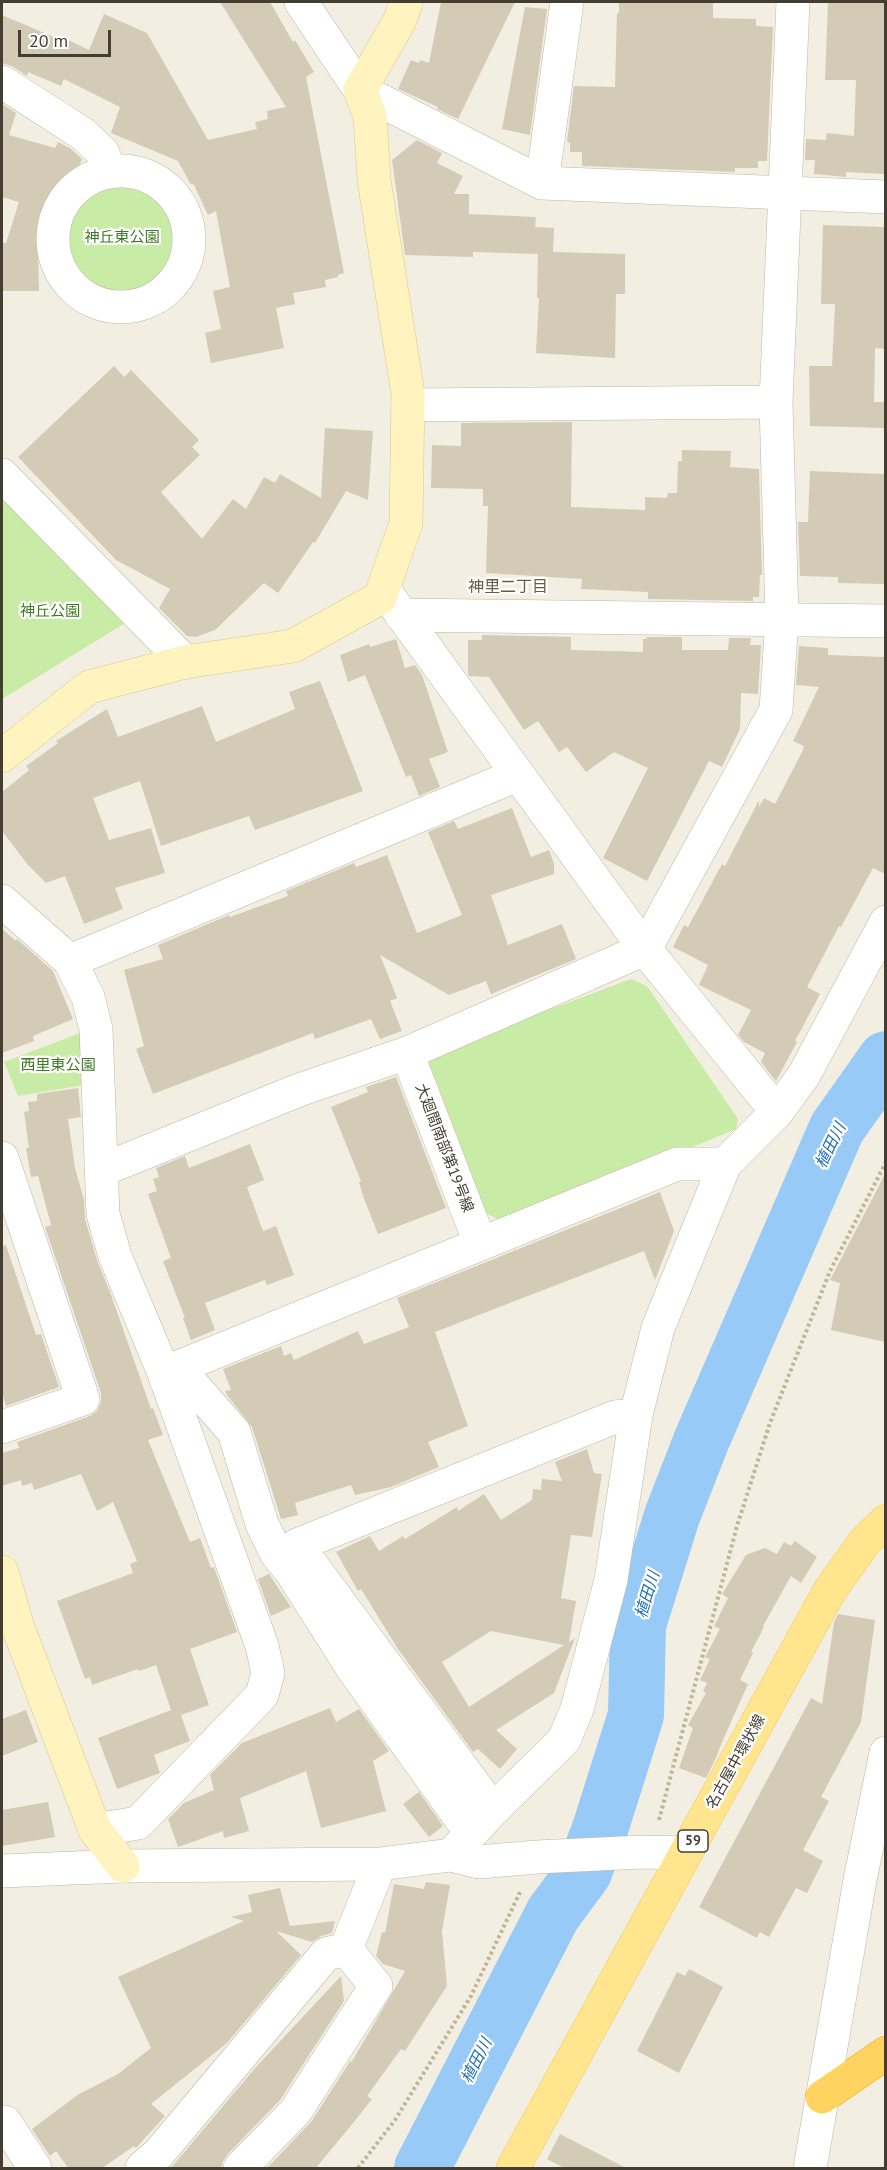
<!DOCTYPE html>
<meta charset="utf-8">
<style>
body{margin:0}
#map{position:relative;width:887px;height:2170px;overflow:hidden;background:#f3eee2;font-family:"PT Sans",sans-serif}
canvas{display:block}
.frame{position:absolute;inset:0;border:3px solid #443e32;pointer-events:none}
.scale{position:absolute;left:18px;top:30px;width:93px;height:27px;box-sizing:border-box;border:3px solid #443e32;border-top:0;padding-left:8px;font-size:18px;line-height:21px;white-space:nowrap;color:#443e32;-webkit-text-stroke:4px #fff;paint-order:stroke}
</style>
<div id="map">
<canvas width="887" height="2170"></canvas>
<div class="frame"></div>
<div class="scale">20 m</div>
</div>
<script>
const g = document.querySelector('canvas').getContext('2d');
g.lineJoin = 'round';
function fillPath(path, color) { g.fillStyle = color; g.fill(path, 'evenodd'); }
function trace(path, color, width, dash) { g.strokeStyle = color; g.lineWidth = width; g.lineCap = dash ? 'butt' : 'round'; g.setLineDash(dash || []); g.stroke(path); }
function drawText(font, color, halo, rows, align = 'center') {
  g.font = font + ' "PT Sans","Noto Sans JP",sans-serif'; g.lineWidth = 4.5; g.setLineDash([]); g.textBaseline = 'middle'; g.strokeStyle = halo; g.fillStyle = color; for (const [text, x, y, turn = 0] of rows) {
    g.save(); g.translate(x, y); g.rotate((+turn || 0) * Math.PI / 180); g.textAlign = isNaN(turn) ? turn : align; if (halo) g.strokeText(text, 0, 0); g.fillText(text, 0, 0); g.restore();
  }
}
fillPath(new Path2D(`
 M68 238a54 54 0 1 1 108 0a54 54 0 1 1-108 0Z
 M2,492L125,623L2,699Z
 M631,979L647,986L738,1119L736,1129L507,1224L476,1208L422,1074L431,1054Z
 M80,1033L84,1085L18,1096L4,1062Z`), '#c8eba6');
trace(new Path2D(`
 M422,2168L553,1914L584,1872L601,1826L636,1715L638,1625L672,1516L702,1439L837,1128L886,1059`), '#97caf6', 56);
fillPath(new Path2D(`
 M220,2H270L293,42L295,40L314,72L306,77L344,273L338,275V277L325,280L326,287L293,293L295,304L276,308L284,348L211,363L205,333L221,329L213,291L230,287L216,211L208,215L194,185L190,183L178,161L111,133L120,107L64,79L61,86L28,72L27,76L12,66L2,63V15L63,41L64,38L89,50L104,14L147,33L208,140L257,129L255,122L268,119L267,111L286,107Z
 M441,2H515L458,119L437,109L438,107L398,89L411,60L419,63L420,60L429,63Z
 M619,2H713V18L756,19V26L773,27L767,161H758V168H735V172L582,166V152H570V143L567,142L574,86L615,87L617,13H619Z
 M828,2H885V174L846,172V177L814,174L815,160H805L806,139L826,140L827,133L854,136L856,80H825Z
 M525,7L547,9L530,135L502,129Z
 M2,104L16,113L9,135L55,148L58,142L71,149L82,159L69,189L58,185L38,251L39,291H2V243H6L19,202L2,197Z
 M417,140L442,153L437,163L463,176L454,194H469V214L536,217L535,227L554,228L553,252L625,254V294H616L615,358L536,353L539,298H537L538,254L473,252V257L405,255L392,160Z
 M823,225L885,227V349L875,348L874,402H885V428L810,426L809,366H832L835,304H821Z
 M114,366L124,377L131,370L199,440L192,447L200,455L161,492L202,539L233,499L246,509L264,477L275,483L280,474L321,498L325,428L373,431L368,500L346,491L315,543L313,542L278,593L264,583L215,630L196,637L187,636L159,608L170,589L116,560L18,457Z
 M572,422L571,507L645,510V497L667,498L668,493H677L678,461H682V450L731,451L730,467L759,469L762,575H760L759,597H753V601L648,599V592L581,589L582,579L486,573L488,506H483V489L431,488L432,445L461,446V423Z
 M810,471L885,474L884,584L838,583V577L800,576L798,522H808Z
 M482,635L571,637V650L643,652V639H646L647,637H682V650H728L729,638H751L750,645H761L758,694L741,693L740,729L722,767L709,761L647,881L603,858L648,768L614,752L586,772L567,747L559,752L538,721L524,730L489,677L469,676L468,674V640H482Z
 M396,639L405,668L415,665L422,675L448,752L429,759L440,787L419,796L411,775L406,777L365,675L348,682L340,655L369,644L370,647Z
 M799,646L828,648V655L885,657V874L873,868L841,927L839,926L807,987L820,994L795,1041L797,1042L776,1081L761,1062L765,1053L744,1042L738,1035L751,1010L699,985L708,965L673,947L684,925L688,927L722,864L725,866L759,800V807L764,798L775,804L802,752L804,746L793,741L819,687L796,685Z
 M320,681L363,791L255,830L249,816L161,846L140,781L93,798L109,840L151,828L165,873L115,888L123,909L84,924L65,876L46,883L28,865L2,831V792L29,770L26,766L58,743L56,741L107,709L118,737L202,706L216,742L295,709L289,692Z
 M512,808L531,857L549,850L554,864V874L491,895L508,945L562,924L576,959L491,994L486,981L449,995L380,955L397,998L390,1001L402,1031L380,1039L371,1019L315,1039L313,1033L153,1094L136,1049L144,1046L124,970L163,959L158,945L229,915L230,917L288,896L286,891L354,863L356,867L387,855L417,933L462,915L428,832L454,821L458,829Z
 M2,929L16,941L17,939L53,971L73,1019L33,1036L34,1041L2,1053Z
 M396,1077L446,1208L378,1234L363,1196L359,1182L361,1181L331,1107L368,1092L366,1087Z
 M78,1088L81,1117L68,1119L75,1168L84,1200L85,1219L98,1263L110,1292L151,1409L153,1408L163,1435L148,1440L190,1542L200,1538L211,1568L214,1567L237,1632L190,1649L209,1705L181,1715L190,1741L154,1755L160,1773L117,1789L98,1738L171,1710L156,1665L139,1671L138,1669L92,1685L90,1677L85,1679L57,1601L133,1573L130,1564L137,1561L113,1502L97,1511L81,1474L34,1490L32,1483L22,1486L21,1480L2,1486V1453L19,1448L17,1442L90,1416L97,1411L101,1402V1393L45,1227L51,1225L38,1176L31,1177L26,1148H29L24,1112L29,1111L28,1102L37,1101V1094Z
 M250,1144L264,1180L247,1187L263,1231L276,1226L294,1275L267,1285L265,1280L205,1303L215,1330L191,1340L183,1318H185L163,1261L171,1258L148,1194L157,1191L153,1179L159,1177L156,1168L185,1156L189,1168Z
 M885,1174V1342L831,1330L840,1283L830,1280Z
 M660,1192L674,1231L655,1280L644,1251L435,1332L468,1426L428,1442L439,1467L391,1487L355,1495L351,1485L295,1503L298,1515L281,1519L252,1427L227,1395L225,1391L231,1390L223,1369L281,1346L284,1356L291,1353L294,1360L358,1331L364,1344L409,1327L397,1298Z
 M6,1245L36,1335L41,1334L59,1387L6,1406L2,1392V1246Z
 M587,1449L594,1473L602,1474L592,1537L571,1535L561,1598L576,1601L569,1642L575,1638L554,1693L496,1730L517,1749L500,1769L478,1749L473,1752L398,1649L361,1589L358,1591L336,1552L370,1536L379,1551L403,1536L405,1539L457,1507L458,1511L484,1494L501,1520L532,1500L533,1489L541,1490L542,1479L562,1481L555,1462ZM491,1631L564,1645L469,1707L442,1662Z
 M795,1541L817,1557L801,1583L791,1576L763,1626L764,1627L751,1652L753,1653L740,1680L748,1684L723,1740L715,1760L706,1778L679,1768L693,1728L688,1725L706,1693L703,1691L707,1683L700,1680L710,1659L705,1657L720,1629L714,1626L728,1598L722,1594L746,1555L765,1548L777,1554L784,1542L791,1546Z
 M269,1574L291,1607L271,1616L258,1579Z
 M838,1614L875,1620L861,1722L821,1797L829,1801L803,1850L823,1861L807,1893L796,1888L769,1937L760,1932L757,1938L699,1907L811,1698L822,1704L834,1622Z
 M330,1708L336,1722L359,1709L389,1751L373,1761L386,1811L321,1828L306,1771L240,1798L249,1831L224,1838L223,1831L178,1847L168,1819L184,1803L214,1790L210,1775L242,1743Z
 M26,1710L38,1742L2,1756V1719Z
 M419,1792L443,1826L429,1837L403,1804Z
 M48,1802L55,1837L2,1846V1810Z
 M426,1882L450,1885L442,1931L447,1986L405,2051L401,2049L367,2096L372,2099L354,2122L315,2169H266L311,2122L351,2060V2063L405,1971L383,1964L376,1956L382,1932L385,1933L394,1884L424,1889Z
 M280,1888L290,1926L335,1921L332,1933L321,1936L312,1942L276,1931L301,1955L227,2043L151,2104L165,2116L136,2148L134,2146L101,2169H69L56,2151L50,2156L32,2129L79,2094L118,2074L151,2048L118,1977L244,1921L231,1917L252,1912L248,1895Z
 M689,1969L723,1987L679,2073L637,2051L677,1972L685,1976Z
 M341,1976L344,2001L280,2100L227,2155L222,2163V2169H170L256,2067Z
 M560,2134L628,2169H566L547,2159Z`), '#d4cbb6');
const street = new Path2D(`
 M301,2L360,90L542,183L886,197
 M2,82L83,134L103,153L108,171
 M53 239a68 68 0 1 1 136 0a68 68 0 1 1-136 0Z
 M542,183L567,2
 M408,405L776,402
 M2,475L185,662
 M383,589L645,949L777,1112
 M401,615L886,621
 M2,901L70,961L88,997L96,1029L103,1214L115,1256L164,1373L262,1646L268,1673L262,1695L138,1823L95,1830
 M70,961L517,775
 M407,1053L480,1243
 M2,1158L83,1399L2,1427
 M102,1170L299,1090L407,1053L645,949L776,710L782,618L776,402L793,2
 M164,1373L677,1164H725
 M166,1380L185,1376L234,1432L262,1524L276,1553L292,1573L353,1669L461,1819
 M493,1810L297,1545L615,1417L636,1415
 M451,1855L493,1810L564,1740L577,1709L611,1580L636,1415L658,1328L725,1164L777,1112L804,1075L886,922
 M2,1871L123,1866L380,1864L451,1855L479,1862L537,1857L642,1852L686,1853
 M2,2123L5,2122L35,2168
 M142,2168L159,2153L326,1954L346,1949
 M240,2168L295,2112L376,1986L346,1949L380,1864
 M810,2168L860,1880L886,1753`);
const secondary = new Path2D(`
 M2,756L89,687L185,662L293,646L380,598L406,523L408,394L374,180L370,116L360,90L400,20L406,2
 M2,1572L17,1625L95,1830L123,1866`);
const primary = new Path2D(`
 M513,2168L830,1590L866,1540L886,1521`);
const highway = new Path2D(`
 M822,2097L886,2053`);
trace(street, '#beb7a4', 34);
trace(secondary, '#d7c88d', 34);
trace(primary, '#eec954', 34);
trace(highway, '#ebad23', 34);
trace(new Path2D(`
 M659,1820L737,1526L770,1423L830,1271L886,1162
 M358,2168L395,2120L471,1996L521,1890`), '#c2b494', 4, [3, 3]);
trace(street, '#fff', 33);
trace(secondary, '#fff3bf', 33);
trace(primary, '#ffe58e', 33);
trace(highway, '#ffd360', 33);
for (const [x, y, w] of [
 [693,1841,30]
]) { const box = new Path2D(); box.roundRect(x - w / 2, y - 11, w, 22, 4.5); g.fillStyle = '#fff'; g.fill(box); trace(box, '#443e32', 1.5); }
drawText('bold 14px', '#443e32', null, [
 ["59",693,1841]
]);
drawText('15px', '#3e7a21', '#fff', [
 ["神丘東公園",122,238],
 ["神丘公園",50,612],
 ["西里東公園",58,1066]
]);
drawText('15px', '#443e32', '#fff', [
 ["大廻間南部第19号線",444,1148,69],
 ["名古屋中環状線",736,1762,-61]
]);
drawText('16px', '#685d48', '#fff', [
 ["神里二丁目",508,587]
]);
drawText('italic 16px', '#2370b8', '#fff', [
 ["植田川",831,1146,-64],
 ["植田川",648,1595,-73],
 ["植田川",477,2061,-63]
]);
</script>
